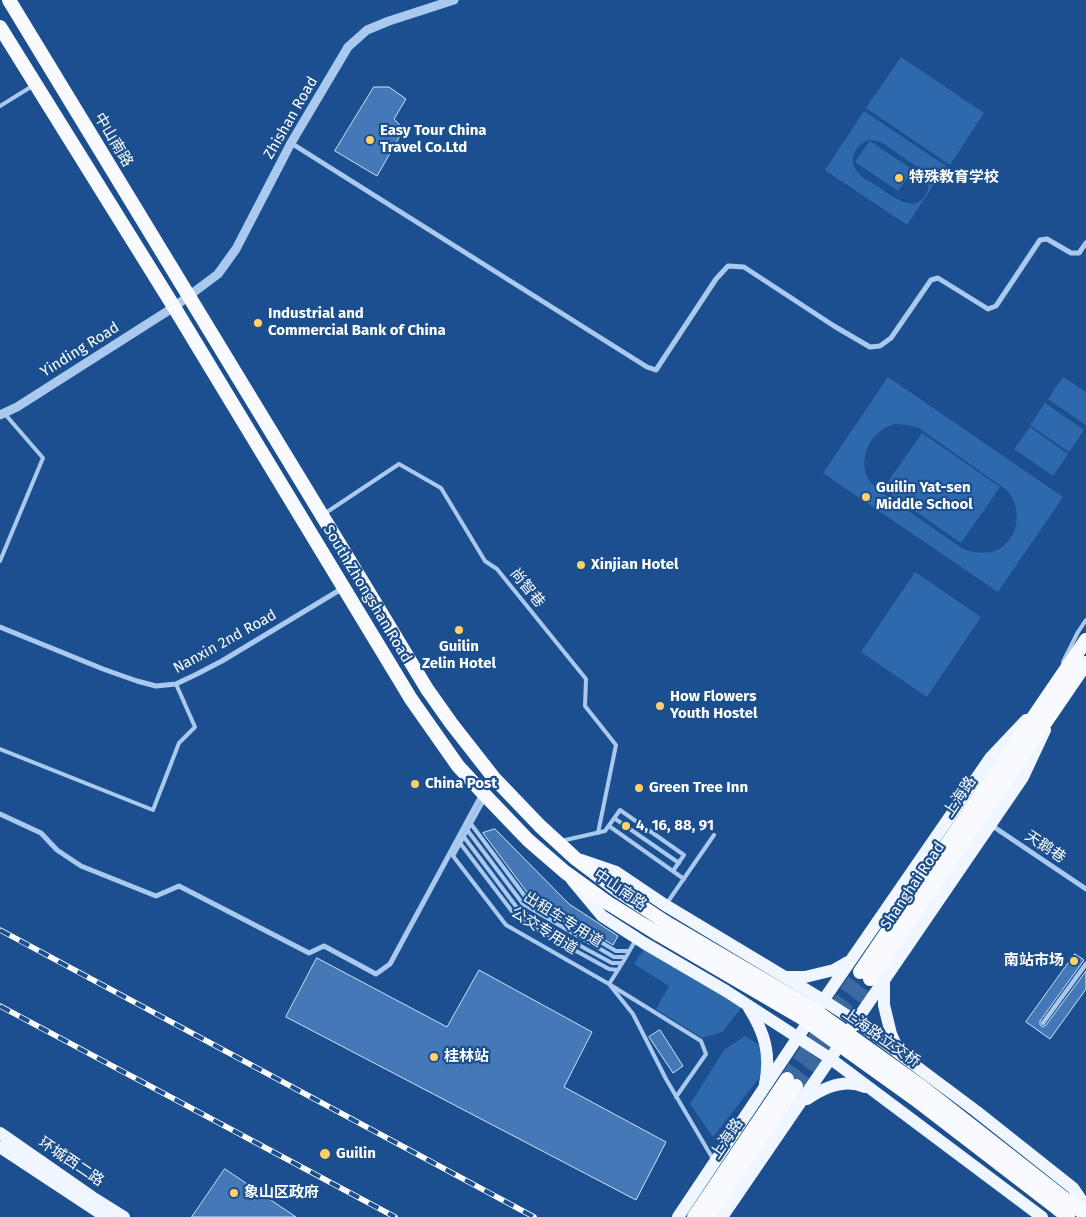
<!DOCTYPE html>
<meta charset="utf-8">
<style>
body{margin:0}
canvas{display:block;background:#1b4f8f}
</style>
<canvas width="1086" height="1217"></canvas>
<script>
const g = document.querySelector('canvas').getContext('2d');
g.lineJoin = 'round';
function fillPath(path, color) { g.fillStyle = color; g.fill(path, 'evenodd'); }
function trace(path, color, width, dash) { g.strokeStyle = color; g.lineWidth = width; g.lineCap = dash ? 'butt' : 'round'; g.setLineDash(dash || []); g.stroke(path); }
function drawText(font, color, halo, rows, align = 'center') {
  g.font = font + ' "Fira Sans","Noto Sans SC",sans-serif'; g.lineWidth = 4.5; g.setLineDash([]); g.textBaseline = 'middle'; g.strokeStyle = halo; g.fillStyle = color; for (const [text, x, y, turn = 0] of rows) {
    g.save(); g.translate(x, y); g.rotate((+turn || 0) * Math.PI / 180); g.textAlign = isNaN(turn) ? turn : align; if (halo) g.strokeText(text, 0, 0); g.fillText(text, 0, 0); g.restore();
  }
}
fillPath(new Path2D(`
 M901,57L984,113L950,165L866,108Z
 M864,111L946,166L907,225L825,170ZM870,140L881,142L923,171C928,177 930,185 927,192C915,217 891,195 877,186C870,182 860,177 856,170C848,157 857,143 870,140Z
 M870,141L913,170L898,191L855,162Z
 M888,377L1063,497L998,592L823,473ZM895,424L908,425L919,428L1008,491C1024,510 1018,546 991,552C981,554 972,552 963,549L880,491C877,489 874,486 871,483C855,461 870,430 895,424Z
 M1063,377L1086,392V425L1048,399Z
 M1045,403L1084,430L1069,452L1030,425Z
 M1030,427L1068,454L1053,476L1014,449Z
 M922,433L1000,487L961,543L883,489Z
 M915,572L981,617L927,697L861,652Z
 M645,948L742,1007L722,1032L702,1038L656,1009L669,986L634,964Z
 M745,1036L761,1046L762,1074L713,1137L690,1104L724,1050Z`), '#2e69ad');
const building = new Path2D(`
 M374,87H389L406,99L394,119L404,129L377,176L335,151Z
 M495,829L569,904L618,936L613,945L529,895L483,833Z
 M1075,954L1084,960L1040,1021V1025L1043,1027L1046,1025L1086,971V989L1050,1039L1026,1022Z
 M317,958L447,1027L479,970L592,1032L564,1087L666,1142L636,1200L286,1017Z
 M660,1030L683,1066L673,1073L649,1037Z
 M225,1169L296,1217H192Z`);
fillPath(building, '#4478b7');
trace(building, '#cfe3fa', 1);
trace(new Path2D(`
 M787,1079L860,972
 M796,1086L870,979`), '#3d69a0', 14, [14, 7]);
trace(new Path2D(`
 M0,106L34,85
 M324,514L399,464L441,488L485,561L497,569L586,679L585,706L616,745L598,833
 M0,561L43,458L4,413
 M1063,662L1078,632L1086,620
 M0,749L153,810L179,743L195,727L176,684
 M485,798L453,856L506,925L609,984L633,1014L666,1079L713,1159
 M614,818L679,863
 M471,824L527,899L616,951H629
 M609,826L684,879
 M468,831L523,904L614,957H626L635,941
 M464,837L518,909L586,949L612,963H622
 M561,841L605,831L620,810L684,855L673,871
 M460,843L514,914L536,929L609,969L618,970L626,957
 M667,903L714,835
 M618,970L609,984L701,1041L706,1054L676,1097`), '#a9c9ee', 4);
trace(new Path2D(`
 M1043,1023L1086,964`), '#a9c9ee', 4.5);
trace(new Path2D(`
 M291,143L647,367L656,370L716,279L728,266L744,267L834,326L870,347L880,346L891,338L931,280L938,278L988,309L996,306L1040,240L1047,239L1071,253H1079L1086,243
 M0,627L103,669L137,681L156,686L176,684L197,674L222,661L343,588
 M0,814L41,833L57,850L81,866L156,896L179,886L309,953L324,946L376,974L390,964L482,794
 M991,825L1086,889`), '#a9c9ee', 5);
trace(new Path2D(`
 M0,415L17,407L174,307L218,274L236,249L291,143L348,47L367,30L389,21L454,0`), '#a9c9ee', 9);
trace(new Path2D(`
 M581,860L616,872L665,905L823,1000L857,1022L976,1111L1073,1188L1086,1207
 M572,880L602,916L644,943L726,991L831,1059L1042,1217
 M786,977H805L834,970L848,962
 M884,981V1005L891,1034L899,1052
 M749,1008C765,1033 771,1055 765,1084
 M807,1099C823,1088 845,1078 865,1087
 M0,1133L92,1197L124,1217
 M0,1147L106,1217
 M678,1217L798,1037L991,757L1026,720
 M722,1217L1023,777L1045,730`), '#f0f6ff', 12);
trace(new Path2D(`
 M9,0L360,578L427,689L451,723L494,778L540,826L576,859L617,890L665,922
 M0,27L174,307L411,699L458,766L483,793L528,840L565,872L608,903L658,934
 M860,972L1086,640
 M870,979L1086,663
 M1065,1199L1086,1215
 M1058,1209L1068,1217
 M694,1217L787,1079
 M708,1217L796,1086`), '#f8faff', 14);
const rail = new Path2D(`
 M0,930L534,1217
 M0,1006L395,1217`);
trace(rail, '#fff', 5.5);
trace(rail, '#1b4f8f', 4, [11]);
trace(new Path2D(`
 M665,922L810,1007L922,1087L1065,1199
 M658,934L802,1018L915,1099L1058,1209`), '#f8faff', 14);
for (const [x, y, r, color] of [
 [370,140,5,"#ffd166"],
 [899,178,5,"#ffd166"],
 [258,323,5,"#ffd166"],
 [866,497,5,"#ffd166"],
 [581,565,5,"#ffd166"],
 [459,630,5,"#ffd166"],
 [660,706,5,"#ffd166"],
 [415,784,5,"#ffd166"],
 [639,788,5,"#ffd166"],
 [626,826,5,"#ffd166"],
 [1074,961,5,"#ffd166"],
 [434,1057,5,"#ffd166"],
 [325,1154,6,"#ffd166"],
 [234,1193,5,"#ffd166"]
]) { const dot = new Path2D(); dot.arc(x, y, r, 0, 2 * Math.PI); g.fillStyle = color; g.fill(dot); trace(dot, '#1b4f8f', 2); }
drawText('15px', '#fff', '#1b4f8f', [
 ["Zhishan Road",291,118,-60],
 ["中山南路",113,140,59],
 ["Yinding Road",80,350,-32],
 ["尚智巷",527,588,51],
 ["South Zhongshan Road",367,594,59],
 ["Nanxin 2nd Road",225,642,-29],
 ["上海路",960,797,-56],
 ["天鹅巷",1045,847,34],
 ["Shanghai Road",913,886,-56],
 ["中山南路",620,890,34],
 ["出租车专用道",563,920,32],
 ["公交专用道",544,931,32],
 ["上海路立交桥",881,1038,35],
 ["上海路",727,1139,-56],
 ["环城西二路",71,1162,34]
]);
drawText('bold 15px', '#fff', '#1b4f8f', [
 ["Easy Tour China",380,131],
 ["Travel Co.Ltd",380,148],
 ["特殊教育学校",909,178],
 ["Industrial and",268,314],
 ["Commercial Bank of China",268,331],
 ["Guilin Yat-sen",876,488],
 ["Middle School",876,505],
 ["Xinjian Hotel",591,565],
 ["Guilin",459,647,"center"],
 ["Zelin Hotel",459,664,"center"],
 ["How Flowers",670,697],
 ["Youth Hostel",670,714],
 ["China Post",425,784],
 ["Green Tree Inn",649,788],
 ["4, 16, 88, 91",636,826],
 ["南站市场",1064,961,"right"],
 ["桂林站",444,1057],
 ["Guilin",336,1154],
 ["象山区政府",244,1193]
], 'left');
</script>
